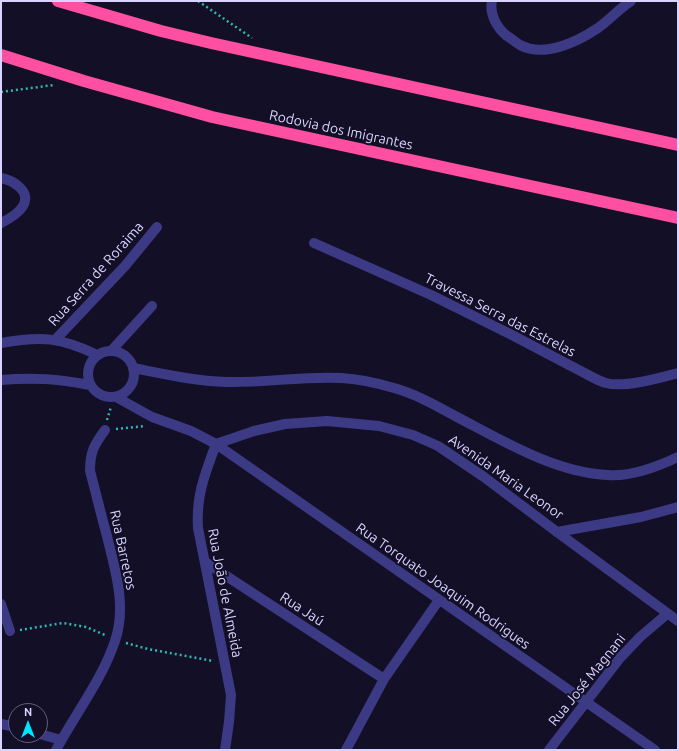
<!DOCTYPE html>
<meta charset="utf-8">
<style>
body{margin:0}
#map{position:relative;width:679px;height:751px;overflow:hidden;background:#130f26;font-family:Ubuntu,sans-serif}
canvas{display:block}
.frame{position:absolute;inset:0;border:2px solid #d9d4ff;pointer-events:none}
.north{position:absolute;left:8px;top:703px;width:40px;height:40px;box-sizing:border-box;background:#130f26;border:1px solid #625e7d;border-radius:50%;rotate:0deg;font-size:11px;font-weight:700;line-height:16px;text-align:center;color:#d9d4ff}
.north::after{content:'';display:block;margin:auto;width:14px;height:18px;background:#00e5ff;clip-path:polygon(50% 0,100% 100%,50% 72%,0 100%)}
</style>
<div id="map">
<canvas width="679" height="751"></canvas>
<div class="frame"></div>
<div class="north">N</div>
</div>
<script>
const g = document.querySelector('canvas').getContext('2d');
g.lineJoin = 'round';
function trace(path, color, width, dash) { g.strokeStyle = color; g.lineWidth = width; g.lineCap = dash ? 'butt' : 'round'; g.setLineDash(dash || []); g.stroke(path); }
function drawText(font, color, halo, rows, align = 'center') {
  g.font = font + ' Ubuntu,sans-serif'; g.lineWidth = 4; g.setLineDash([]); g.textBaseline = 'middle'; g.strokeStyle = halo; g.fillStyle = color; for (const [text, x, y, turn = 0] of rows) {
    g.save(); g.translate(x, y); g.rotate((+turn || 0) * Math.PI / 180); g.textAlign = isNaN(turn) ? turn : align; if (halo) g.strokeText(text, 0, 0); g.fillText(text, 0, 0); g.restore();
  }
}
trace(new Path2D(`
 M198,1L252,38
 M1,92L54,85
 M107,420L111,407
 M116,429L145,426
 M20,630L63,623L86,627L105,635
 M126,643L148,649L213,661`), '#2fb8b0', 2.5, [2, 3]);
trace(new Path2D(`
 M492,1C489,14 497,28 507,36C511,38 515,42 520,45C544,58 577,42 598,28C609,20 619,9 631,1
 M1,178C12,180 32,191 23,206C19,213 9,219 1,223
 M314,243L431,295L510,334L594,378C598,380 602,382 606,383C624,388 659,378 678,373
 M56,339L125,266L157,227
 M111,351L152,306
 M557,532L678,621
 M205,562L384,679
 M1,604L10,631
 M1,724L16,727
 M40,734L61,740
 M56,750C75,714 102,680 115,641C127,606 115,570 107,536C101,515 96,493 90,471C90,452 94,445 105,430
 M225,750L229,722L231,695L198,528C196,495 205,474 216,444L655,750
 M346,750L384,679L439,600
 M549,750L620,658L640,637L667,614`), '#3d3a85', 10);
trace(new Path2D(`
 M1,343C41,336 61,337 97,355
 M88 374a23 23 0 1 1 46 0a23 23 0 1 1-46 0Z
 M133,368C164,374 195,381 226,382C264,383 303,376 341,378C359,379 377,383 394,388C416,394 437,406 457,417C503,441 556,473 608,475C632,477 657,467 678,457
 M1,380C34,377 57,379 90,385
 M116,397L152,417L191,431L216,444L254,431L285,424L327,421L379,426L413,435L438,446L484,477L557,532L641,517L678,507`), '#3d3a85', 10);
trace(new Path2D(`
 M58,1L161,31L211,43L678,145
 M1,55L84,81L212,117L678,218`), '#ff4fa3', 12);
drawText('14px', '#d9d4ff', '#130f26', [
 ["Rodovia dos Imigrantes",341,130,12],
 ["Rua Serra de Roraima",96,274,-48],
 ["Travessa Serra das Estrelas",500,315,27],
 ["Avenida Maria Leonor",506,477,35],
 ["Rua Barretos",123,550,78],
 ["Rua Torquato Joaquim Rodrigues",443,586,35],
 ["Rua João de Almeida",225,593,79],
 ["Rua Jaú",302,609,33],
 ["Rua José Magnani",587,680,-51]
]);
</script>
